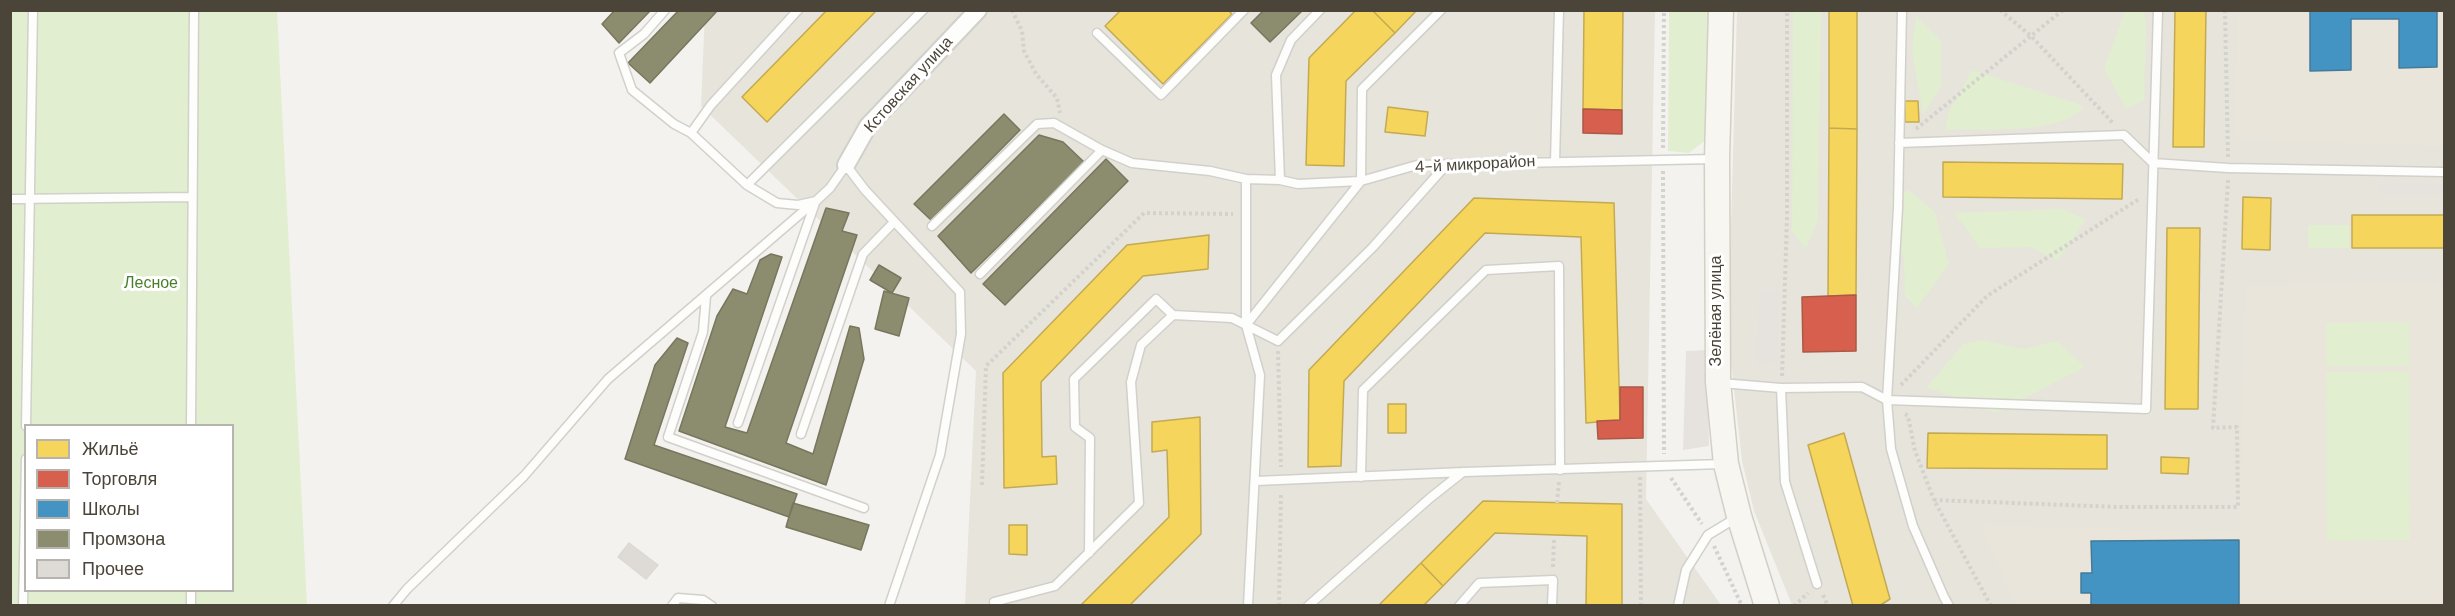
<!DOCTYPE html>
<meta charset="utf-8">
<style>
body{margin:0}
#map{position:relative;width:2455px;height:616px;overflow:hidden;background:#f4f2ee;font-family:"DM Sans",sans-serif}
canvas{display:block}
.frame{position:absolute;inset:0;border:12px solid #4b4439;pointer-events:none}
.legend{position:absolute;left:24px;top:424px;width:210px;height:168px;box-sizing:border-box;background:#fff;border:2px solid #b7b4b0;margin:0;padding:8px 10px;list-style:none;font-size:18px;color:#4b4439}
.legend li{display:flex;align-items:center;gap:12px;height:30px}
.legend b{width:30px;border:2px solid #b7b4b0}
</style>
<div id="map">
<canvas width="2455" height="616"></canvas>
<div class="frame"></div>
<ul class="legend">
<li><b style="height:16px;background:#f6d55c"></b>Жильё</li>
<li><b style="height:16px;background:#d6604d"></b>Торговля</li>
<li><b style="height:16px;background:#4393c3"></b>Школы</li>
<li><b style="height:16px;background:#8c8c6e"></b>Промзона</li>
<li><b style="height:16px;background:#dedbd6"></b>Прочее</li>
</ul>
</div>
<script>
const g = document.querySelector('canvas').getContext('2d');
g.lineJoin = 'round';
function fillPath(path, color) { g.fillStyle = color; g.fill(path, 'evenodd'); }
function trace(path, color, width, dash) { g.strokeStyle = color; g.lineWidth = width; g.lineCap = dash ? 'butt' : 'round'; g.setLineDash(dash || []); g.stroke(path); }
function drawText(font, color, halo, rows, align = 'center') {
  g.font = font + ' "DM Sans",sans-serif'; g.lineWidth = 6; g.setLineDash([]); g.textBaseline = 'middle'; g.strokeStyle = halo; g.fillStyle = color; for (const [text, x, y, turn = 0] of rows) {
    g.save(); g.translate(x, y); g.rotate((+turn || 0) * Math.PI / 180); g.textAlign = isNaN(turn) ? turn : align; if (halo) g.strokeText(text, 0, 0); g.fillText(text, 0, 0); g.restore();
  }
}
fillPath(new Path2D(`
 M705,11H1655L1646,499L1721,605H965L976,371L701,106Z
 M1737,11H2444V605H1792L1754,511L1742,461L1728,335Z`), '#e7e4dc');
fillPath(new Path2D(`
 M2238,11H2444V146L2236,139Z
 M2444,283V605H2016L1980,525L2239,533L2246,286Z`), '#eae5da');
fillPath(new Path2D(`
 M10,11H277L307,605H11ZM26,426H232V590H26Z
 M1669,11H1710L1707,139L1689,153L1668,151Z
 M1793,11H1821L1818,220L1806,249L1792,232Z
 M2125,11H2143L2146,23L2144,100L2126,109L2104,69Z
 M1916,16L1941,41V86L1923,115L1912,50Z
 M1972,70L2084,106C2063,136 1980,128 1945,130L1949,111Z
 M1909,190L1935,212L1949,264L1917,308L1905,296L1904,261L1890,199Z
 M2063,209L2086,220L2058,260L2030,247L1980,248L1954,213Z
 M2308,225H2349V248H2308Z
 M2409,322V366H2326V323Z
 M1982,340L2024,349L2057,341L2085,367L1996,413L1927,387L1963,344Z
 M2409,371L2410,540L2327,541L2326,372Z`), '#e1eecf');
fillPath(new Path2D(`
 M2444,184V194H2378V185Z
 M1780,289L1778,361L1756,364L1760,290Z
 M1707,350L1709,446L1683,450L1686,351Z`), '#e6e3df');
const homes = new Path2D(`
 M827,10H877L767,122L742,97Z
 M1121,10H1228L1232,14L1163,84L1105,26Z
 M1356,10H1372L1395,33L1346,81L1344,166L1306,165L1309,58Z
 M1372,10H1417L1395,33Z
 M1584,10H1623L1622,110L1583,109Z
 M1829,10H1857V129L1829,128Z
 M2175,10H2206L2204,147H2173Z
 M1905,101H1918L1919,122H1905Z
 M1388,107L1428,112L1425,136L1385,132Z
 M1829,128L1857,129L1856,295L1828,296Z
 M1943,162L2123,164L2122,199L1943,197Z
 M2243,197L2271,198L2270,250L2242,249Z
 M1474,198L1614,203L1620,420L1586,423L1581,237L1485,233L1344,381L1341,466L1308,467L1309,370Z
 M2352,215H2444V248H2352Z
 M2167,228H2200L2198,409H2165Z
 M1209,235L1208,269L1143,276L1041,382L1042,457L1056,456L1057,484L1004,488L1003,373L1127,245Z
 M1388,404H1406V433H1388Z
 M1200,417L1201,534L1129,606H1080L1169,517L1167,450L1152,452V422Z
 M1844,433L1890,599L1879,606H1853L1808,445Z
 M1928,433L2107,435V469L1927,468Z
 M2161,457L2189,458L2188,474L2161,473Z
 M1483,501L1622,504V606H1586L1587,536L1495,533L1443,586L1421,563Z
 M1009,525H1027V555L1009,554Z
 M1421,563L1443,586L1423,606H1378Z`);
fillPath(homes, '#f6d55c');
trace(homes, '#c3aa52', 1.5);
const shops = new Path2D(`
 M1583,109L1622,110V134L1583,133Z
 M1856,295V351L1803,352L1802,297Z
 M1620,387H1643V438L1598,439L1597,421L1620,420Z`);
fillPath(shops, '#d6604d');
trace(shops, '#ac5847', 1.5);
const schools = new Path2D(`
 M2310,10H2444L2437,11V67L2399,68V19H2351V70L2310,71Z
 M2239,540V606H2091V593H2081V573H2092L2091,541Z`);
fillPath(schools, '#4393c3');
trace(schools, '#457b9a', 1.5);
const industry = new Path2D(`
 M615,10H651L619,43L602,24Z
 M679,10H718L650,83L628,63Z
 M1264,10H1303L1270,42L1251,23Z
 M1004,114L1020,130L931,220L914,204Z
 M1039,135L1063,142L1084,162L971,273L938,236Z
 M1106,159L1128,181L1005,305L983,284Z
 M826,208L849,213L842,231L857,235L786,443L813,454L850,326L859,328L864,359L826,485L679,431L717,316L733,289L747,294L760,260L771,254L782,257L725,427L747,433Z
 M879,265L901,278L892,293L870,280Z
 M884,291L909,298L899,336L875,329Z
 M677,338L688,343L654,445L797,494L789,517L625,459L655,365Z
 M793,503L869,525L861,550L786,527Z`);
fillPath(industry, '#8c8c6e');
trace(industry, '#78765e', 1.5);
const building = new Path2D(`
 M629,543L658,565L646,579L618,557Z`);
fillPath(building, '#dedbd6');
trace(building, '#dcd9d4', 1.5);
const lane = new Path2D(`
 M665,10L644,34L619,53L632,90L674,124L691,133L747,185L777,203L798,205L816,201L830,188L846,165L865,190L960,292L961,334L940,455L889,606
 M1320,10L1291,40L1276,75L1280,180L1298,184L1361,181L1417,165L1715,159
 M1902,10L1898,208L1887,400L1891,449L1913,526L1944,597L1949,606
 M1097,33L1161,95L1244,10
 M691,133L711,105L798,10
 M1899,143L2124,135L2153,163L2228,168L2444,172
 M1555,162L1559,10
 M747,185L923,10
 M10,199L191,197
 M932,226L1037,124L1054,123L1102,150L1132,163L1210,171L1246,179
 M980,274L1102,150
 M706,296L703,332L668,437L864,508
 M1246,325L1361,181L1362,89L1441,10
 M1721,383L1781,388L1862,387L1887,400L2146,409L2158,10
 M1781,388L1785,482L1817,584
 M738,423L815,203
 M26,426L33,10
 M191,426L194,10
 M801,434L863,254L894,222
 M1361,477L1363,390L1486,270L1559,266L1560,470
 M1256,481L1464,472L1723,464
 M1089,553L1090,438L1075,427L1074,379L1156,299L1173,315
 M994,602L1055,586L1139,503L1131,382L1141,345L1173,315L1232,318L1278,341L1373,247L1447,164
 M23,606L26,459
 M191,606V590
 M393,606L407,589L524,476L608,379L813,203
 M672,606L678,598L703,600L712,606
 M1248,606L1260,375L1246,325V179L1280,180
 M1308,606L1430,498L1463,472
 M1459,606L1479,583L1553,580L1552,606
 M1678,606L1686,570L1708,535L1736,518`);
const street = new Path2D(`
 M846,165L868,126L978,10`);
const secondary = new Path2D(`
 M1721,10L1717,159L1718,382L1726,464L1739,516L1767,606`);
trace(lane, '#d2d0cb', 11);
trace(street, '#d2d0cb', 20);
trace(secondary, '#d3cfc5', 27);
trace(new Path2D(`
 M1012,10L1022,31L1024,51L1036,74L1057,98L1060,113
 M2000,10L2031,36L2113,123
 M2225,10L2228,158
 M1916,129L2063,10
 M1663,148L1664,10
 M1663,171L1664,454
 M1278,351L1281,467
 M1782,376L1787,217V10
 M1901,385L1987,296L2139,199
 M1905,414L1908,416L1915,451L1934,500
 M1640,477L1641,606
 M1671,478L1702,524
 M982,485L986,366L1144,213L1233,214
 M1557,503L1559,482
 M1714,546L1742,606
 M1553,567L1554,537
 M1823,595L1828,606
 M1279,606L1281,492
 M1794,606L1808,593
 M1991,606L1934,500L2119,507H2238L2237,427L2213,428L2228,180`), '#d3d2cc', 4, [3, 3]);
trace(lane, '#fdfdfc', 8);
trace(street, '#fdfdfc', 16);
trace(secondary, '#f7f6f1', 24);
drawText('16px', '#4b4439', '#fff', [
 ["Кстовская улица",909,85,-48],
 ["4-й микрорайон",1475,165,-3],
 ["Зелёная улица",1717,311,-90]
]);
drawText('16px', '#4a7f2a', '#fff', [
 ["Лесное",151,284]
]);
</script>
